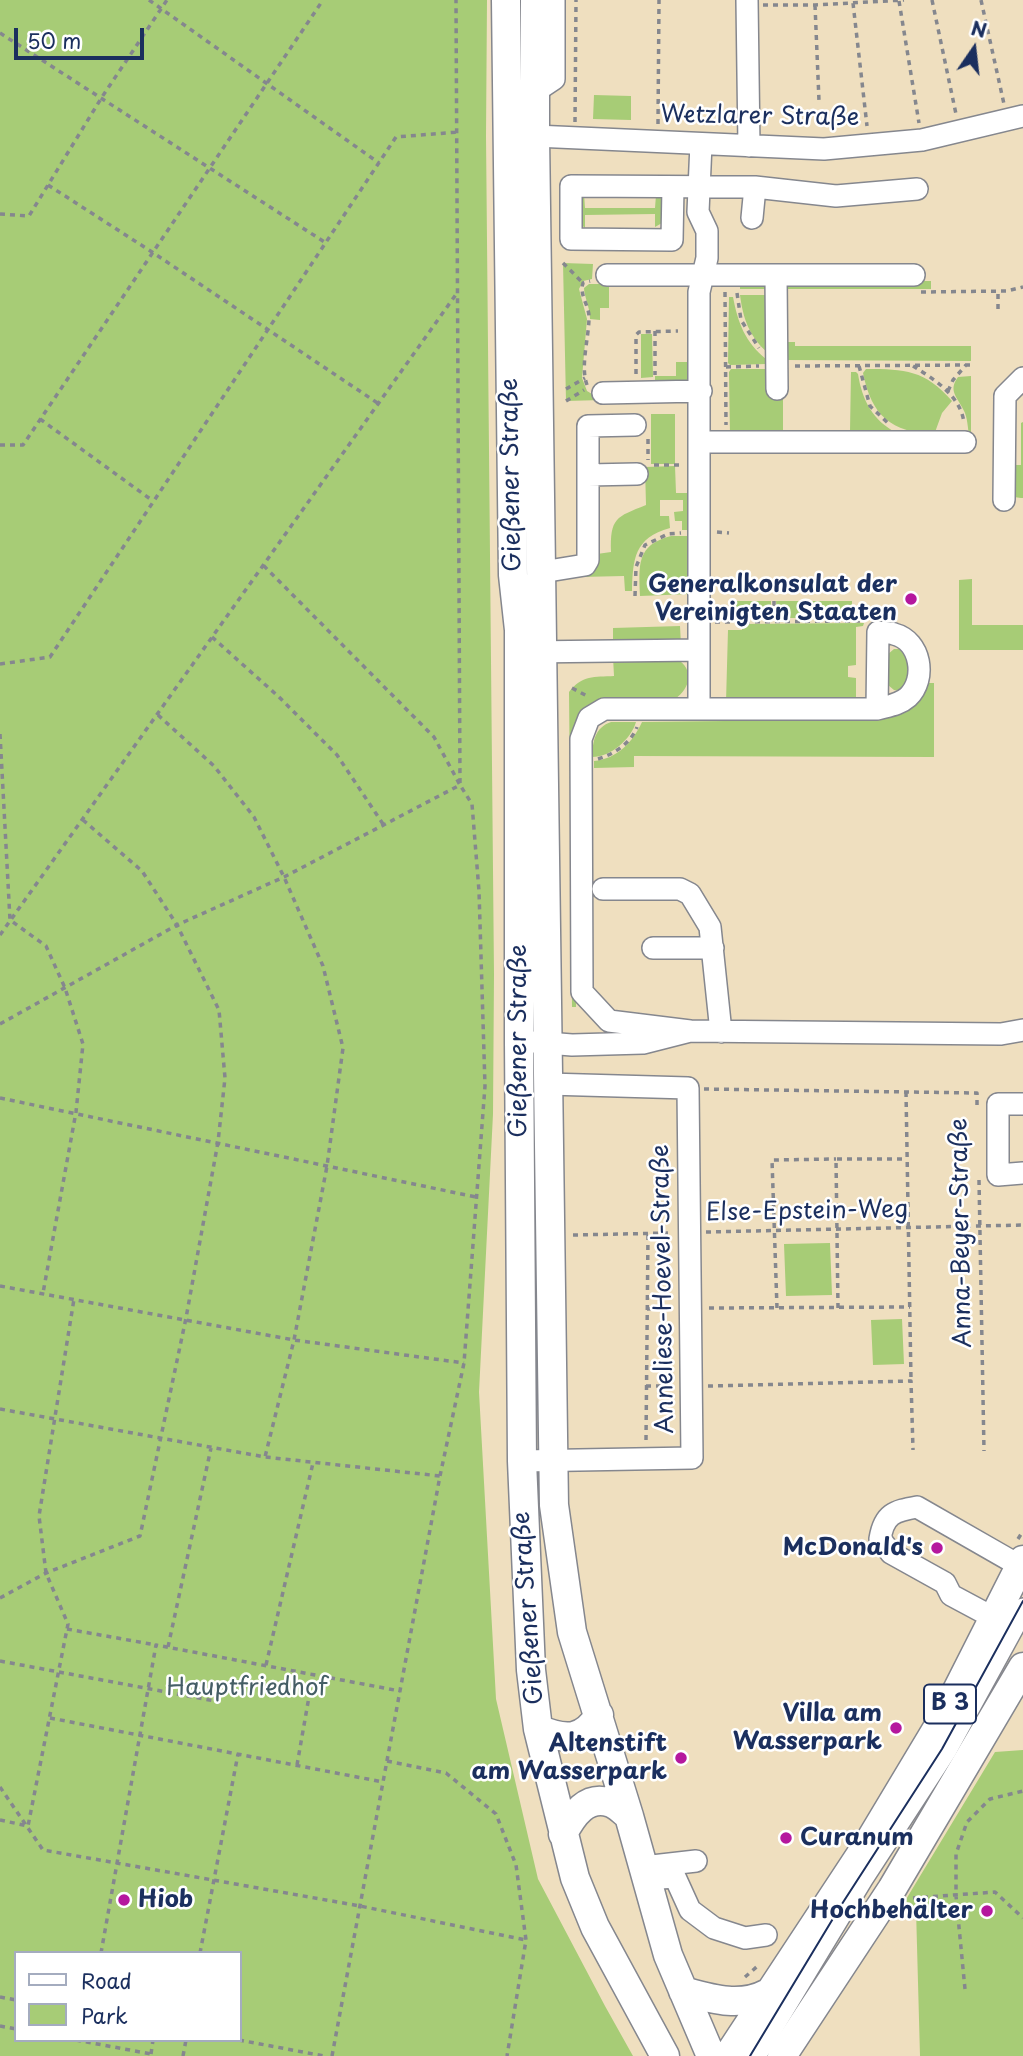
<!DOCTYPE html>
<meta charset="utf-8">
<style>
body{margin:0}
#map{position:relative;width:1023px;height:2056px;overflow:hidden;background:#efdfbf;font-family:"Playpen Sans",sans-serif}
canvas{display:block}
.legend{position:absolute;left:14px;top:1951px;width:228px;height:91px;box-sizing:border-box;background:#fff;border:2px solid #a4acbf;margin:0;padding:9px 12px;list-style:none;font-size:21px;color:#1b2f5e}
.legend li{display:flex;align-items:center;gap:14px;height:35px}
.legend b{width:35px;border:2px solid #a4acbf}
.north{position:absolute;left:939px;top:14px;width:70px;height:70px;-webkit-text-stroke:5px #fff;paint-order:stroke;rotate:14deg;font-size:19px;font-weight:700;line-height:28px;text-align:center;color:#1b2f5e}
.north::after{content:'';display:block;margin:auto;width:24px;height:32px;background:#1b2f5e;clip-path:polygon(50% 0,100% 100%,50% 72%,0 100%)}
.scale{position:absolute;left:14px;top:28px;width:130px;height:32px;box-sizing:border-box;border:4px solid #1b2f5e;border-top:0;padding-left:9px;font-size:21px;line-height:24px;white-space:nowrap;color:#1b2f5e;-webkit-text-stroke:5px #fff;paint-order:stroke}
</style>
<div id="map">
<canvas width="1023" height="2056"></canvas>
<ul class="legend">
<li><b style="height:9px;background:#fff"></b>Road</li>
<li><b style="height:19px;background:#a7cc76"></b>Park</li>
</ul>
<div class="north">N</div>
<div class="scale">50 m</div>
</div>
<script>
const g = document.querySelector('canvas').getContext('2d');
g.lineJoin = 'round';
function fillPath(path, color) { g.fillStyle = color; g.fill(path, 'evenodd'); }
function trace(path, color, width, dash) { g.strokeStyle = color; g.lineWidth = width; g.lineCap = dash ? 'butt' : 'round'; g.setLineDash(dash || []); g.stroke(path); }
function drawText(font, color, halo, rows, align = 'center') {
  g.font = font + ' "Playpen Sans",sans-serif'; g.lineWidth = 5; g.setLineDash([]); g.textBaseline = 'middle'; g.strokeStyle = halo; g.fillStyle = color; for (const [text, x, y, turn = 0] of rows) {
    g.save(); g.translate(x, y); g.rotate((+turn || 0) * Math.PI / 180); g.textAlign = isNaN(turn) ? turn : align; if (halo) g.strokeText(text, 0, 0); g.fillText(text, 0, 0); g.restore();
  }
}
fillPath(new Path2D(`
 M0,0H487L486,136L494,974L493,1114L479,1392L496,1699L538,1879L605,2006L633,2056H0ZM16,1953H240V2040H16Z
 M594,95L631,96V120L593,119Z
 M584,194L585,208H655L656,195L662,197V223L655,227V214L585,215V228L578,222V198Z
 M563,263L593,264L592,279L583,281L579,289L587,319L582,378L587,391L602,400L566,401Z
 M740,281H931V289H740Z
 M589,284H609V308H600V320L590,319C590,307 584,296 584,288Z
 M740,295H771L767,352C749,336 743,318 740,295Z
 M729,297H733C738,323 745,342 766,359V364L730,365L728,363Z
 M641,334H652L653,377L641,378Z
 M785,342H795V346H971V361L785,360Z
 M676,362H690V378L688,381L655,384V376H676Z
 M731,369H773L783,395V434L730,435L729,372Z
 M866,369C905,369 925,370 952,401L942,413L934,435C891,431 872,417 863,373Z
 M851,372H856L858,374C862,400 873,421 897,433L866,437V431H850Z
 M971,376V441H970C968,432 968,421 965,413C959,398 947,392 958,377Z
 M651,414H675V464H651Z
 M1023,422V498H1021L1007,496V465H1021V423Z
 M675,466L676,493H691V530H682V521H675L674,512L683,511V500H660V516H669L670,528C634,538 633,559 632,591H625L624,576L580,577L585,575L597,554L611,552C610,518 616,517 646,505L645,467Z
 M671,536H690L691,594L640,596C639,565 636,545 671,536Z
 M972,579V625H1023V650H959V580Z
 M729,601H771V618H729Z
 M776,601H852V611L829,612V618H777Z
 M864,623L863,626L856,627V665L848,666V677L856,678V701L726,702L728,630H742V624Z
 M680,626L681,645H645V639L613,640V628Z
 M894,649H899L907,655V685L900,691L894,690L888,685L887,655Z
 M613,657L677,659C694,669 691,688 675,699L609,700L573,732L576,1007H572L569,692C582,675 594,677 614,676Z
 M927,683H934V757L634,756V767L594,768V761C617,759 633,742 642,722L725,721L726,714L860,715Z
 M611,722H636C631,739 611,757 592,757C593,742 594,728 611,722Z
 M830,1243L832,1295L786,1296L784,1244Z
 M902,1319L904,1364L873,1365L871,1320Z
 M1023,1750V2056H920L916,1909L905,1901L995,1752Z`), '#a7cc76');
const minor = new Path2D(`
 M747,0L749,146
 M536,91L554,79V0
 M535,136L824,149L922,140L1023,116
 M673,187L672,240L571,239V186L755,187L836,196L917,189
 M752,218L755,187
 M607,275H914
 M776,276L777,389
 M603,393L701,391
 M700,442H965
 M588,475L637,474
 M1004,500L1005,396L1023,378
 M542,572L585,565L588,560V426L635,425
 M527,652L699,650V292L707,258V231L698,212L701,144
 M699,709V650
 M603,889H680L690,894L710,927L721,1032
 M653,948H713
 M690,1031L609,1021L582,992L581,739L589,718L604,709H877C888,706 899,705 908,697C927,679 921,641 894,634C889,632 883,633 878,632L877,709
 M534,1042L572,1045L643,1043L690,1031L1001,1034L1023,1030
 M1023,1104H998V1175L1023,1173
 M522,1461L692,1458L688,1088L548,1084
 M994,1618L951,1595L945,1583L891,1553L880,1539C884,1514 894,1511 917,1507L1020,1566
 M652,1866L696,1861
 M646,1879L675,1877L690,1910L714,1928L745,1938L766,1935
 M755,2056L862,1879L946,1750L1023,1609`);
const major = new Path2D(`
 M506,0L513,575L519,630V1042L522,1461L531,1670L538,1729L575,1878L595,1927L665,2056
 M535,0V136L554,1505L572,1632L629,1816L668,1955L711,2056
 M538,1729C564,1740 583,1742 599,1715
 M563,1834C572,1816 587,1794 611,1803C617,1805 624,1812 629,1816
 M683,1991C712,1999 740,2008 768,1993
 M728,2056L869,1842L941,1722L1023,1560
 M782,2056L892,1889L1023,1667`);
trace(minor, '#85878e', 24);
trace(major, '#85878e', 31);
trace(new Path2D(`
 M149,0L379,163
 M932,0L956,114
 M981,0L1004,104
 M899,1L919,123
 M853,3L867,126
 M763,5H815L904,0
 M815,5L819,101
 M0,33L326,243
 M575,122L576,0
 M658,124L659,0
 M48,185L152,252L379,404
 M0,214L29,216L102,97L167,0
 M563,263L583,283
 M725,292L726,425
 M921,292L1007,291L1023,287
 M737,293L741,320L759,348
 M998,309V292
 M655,331V375
 M795,366L971,365
 M859,366L870,406L889,424
 M913,366C934,379 961,396 964,423
 M726,367L759,366
 M636,374V335L639,332L678,331
 M587,385C580,366 589,338 589,317C589,305 579,295 583,283L590,281
 M566,389L585,378
 M948,391L953,380L966,365
 M566,401L584,390
 M40,419L153,501
 M648,439V460
 M0,445H23L323,0
 M654,465H681
 M717,532L729,533
 M635,596L636,567L645,545L668,534L681,533
 M774,601V621
 M715,622L865,621
 M212,637L279,697L337,755L383,824
 M0,664L50,657L396,137L458,132
 M572,688L589,697
 M158,715L214,766L254,817L284,877L323,966L343,1048L327,1166L294,1340L265,1457
 M0,734L10,920L46,946L65,988L83,1044L76,1112L43,1293
 M598,759C614,754 631,743 637,727
 M0,935L457,293
 M0,1024L177,925L284,877L460,785L434,737L263,565
 M704,1089L977,1093V1106
 M906,1092L911,1380
 M0,1098L476,1197
 M979,1180L984,1451
 M706,1232L1023,1225
 M573,1235L670,1233
 M0,1286L294,1340L464,1363
 M709,1308L910,1307
 M777,1308L772,1160L836,1159
 M838,1308L836,1159H907
 M647,1309L673,1308
 M646,1386H672
 M708,1386L911,1381L913,1450
 M0,1409L265,1457L440,1476
 M646,1440L648,1234
 M1018,1539L1023,1531
 M0,1598L46,1573L140,1536L186,1318L218,1142L225,1078L219,1010L177,925L142,871L83,820
 M67,1629L156,1645
 M168,1647L211,1448
 M0,1661L220,1702
 M266,1665L313,1463
 M50,1718L383,1782
 M387,1761L446,1773L496,1814L516,1865L526,1940L507,2056
 M297,1765L313,1674
 M0,1787L43,1850L360,1906L526,1940
 M0,1820L28,1826L68,1624L46,1573L39,1516L74,1299
 M913,1898L995,1892L1023,1918
 M101,1953L156,1645L400,1691
 M200,1953L238,1754
 M745,1977L760,1964
 M965,1989L956,1896V1854L967,1822L990,1799L1023,1791
 M0,1997L16,2000
 M0,2026L16,2029
 M76,2040L151,2054
 M239,2040L324,2056
 M151,2054L153,2040
 M183,2056L186,2040
 M332,2056L440,1476L464,1363L485,1086L479,891L472,804L460,785L456,0`), '#85878e', 3.5, [5, 5]);
trace(minor, '#fff', 21);
trace(major, '#fff', 28);
trace(new Path2D(`
 M750,2056L840,1907L942,1749L1023,1601`), '#1b2f5e', 2);
for (const [x, y, r, color] of [
 [911,599,7,"#b5179e"],
 [937,1548,7,"#b5179e"],
 [896,1728,7,"#b5179e"],
 [681,1758,7,"#b5179e"],
 [786,1838,7,"#b5179e"],
 [124,1900,7,"#b5179e"],
 [987,1911,7,"#b5179e"]
]) { const dot = new Path2D(); dot.arc(x, y, r, 0, 2 * Math.PI); g.fillStyle = color; g.fill(dot); trace(dot, '#fff', 2.5); }
for (const [x, y, w] of [
 [950,1704,52]
]) { const box = new Path2D(); box.roundRect(x - w / 2, y - 19.5, w, 39, 5); g.fillStyle = '#fff'; g.fill(box); trace(box, '#1b2f5e', 2); }
drawText('bold 23px', '#1b2f5e', null, [
 ["B 3",950,1704]
]);
drawText('24px', '#1b2f5e', '#fff', [
 ["Wetzlarer Straße",760,117,1],
 ["Gießener Straße",512,475,-91],
 ["Gießener Straße",519,1041,-90],
 ["Else-Epstein-Weg",807,1212,-1],
 ["Anna-Beyer-Straße",962,1233,-91],
 ["Anneliese-Hoevel-Straße",664,1289,-91],
 ["Gießener Straße",529,1608,-94]
]);
drawText('bold 24px', '#1b2f5e', '#fff', [
 ["Generalkonsulat der",897,585],
 ["Vereinigten Staaten",897,613],
 ["McDonald's",923,1548],
 ["Villa am",882,1714],
 ["Wasserpark",882,1742],
 ["Altenstift",667,1744],
 ["am Wasserpark",667,1772],
 ["Curanum",800,1838,"left"],
 ["Hiob",138,1900,"left"],
 ["Hochbehälter",973,1911]
], 'right');
drawText('24px', '#455e65', '#fff', [
 ["Hauptfriedhof",247,1688]
]);
</script>
